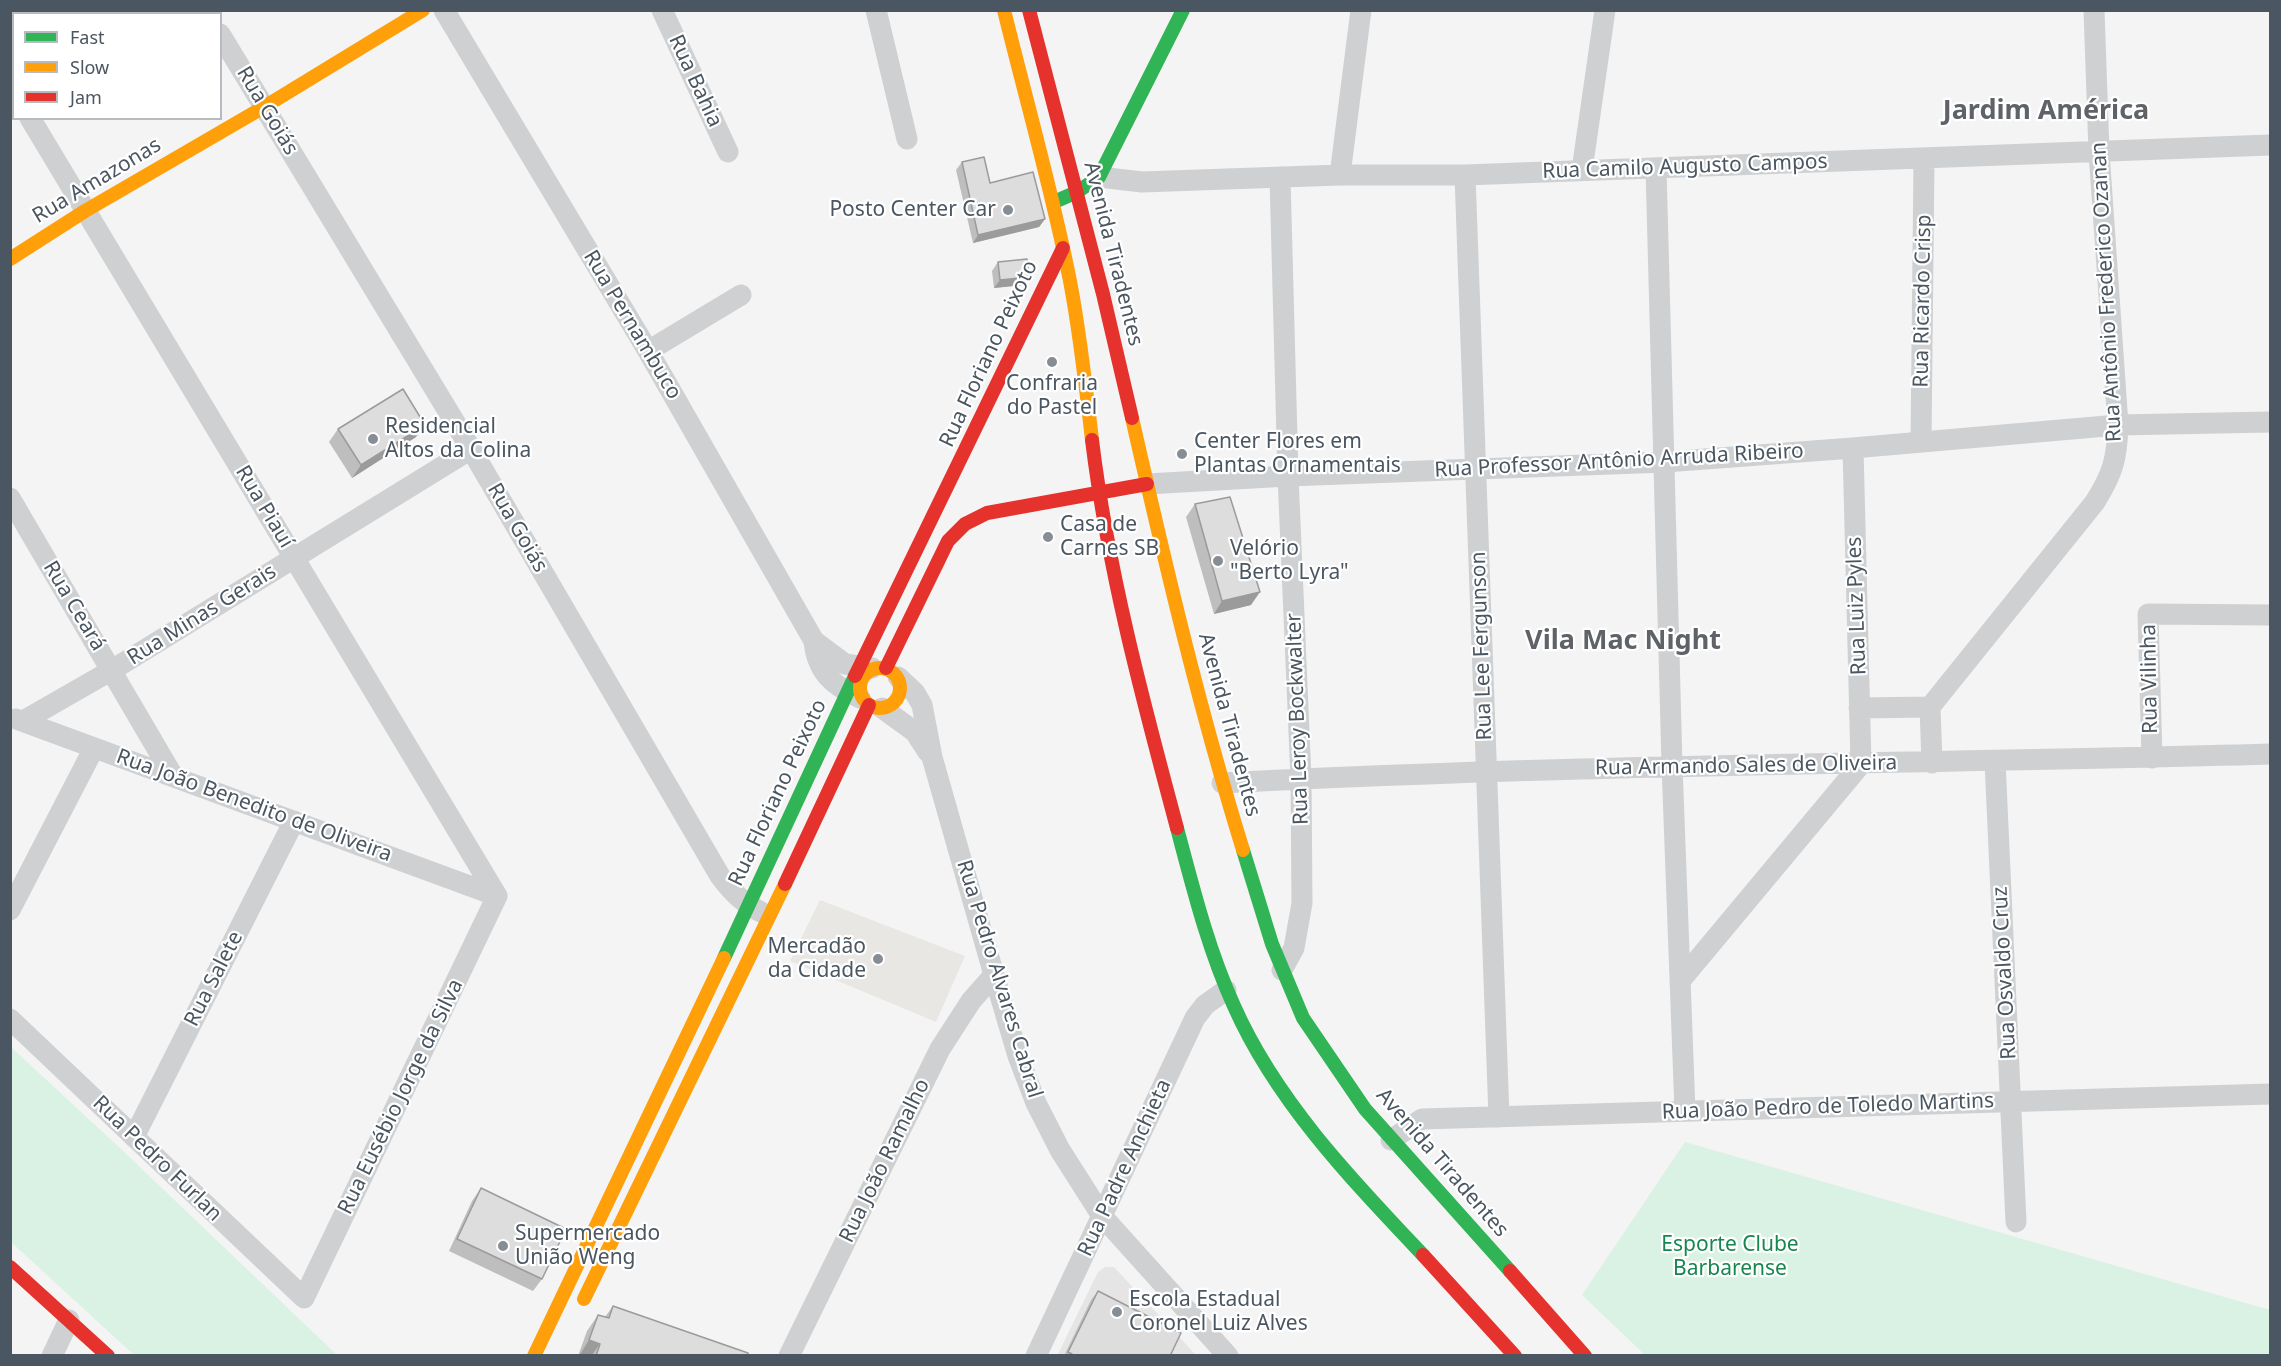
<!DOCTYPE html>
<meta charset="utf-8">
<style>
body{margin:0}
#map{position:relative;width:2281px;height:1366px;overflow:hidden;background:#f4f4f4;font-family:"Noto Sans",sans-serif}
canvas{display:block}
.frame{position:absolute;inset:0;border:12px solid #4a5661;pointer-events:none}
.legend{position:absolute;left:12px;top:12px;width:210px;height:108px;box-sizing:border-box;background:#fff;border:2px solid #b7bbc0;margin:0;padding:8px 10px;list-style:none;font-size:18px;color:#4a5661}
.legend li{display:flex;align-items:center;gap:12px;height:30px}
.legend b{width:30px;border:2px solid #b7bbc0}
</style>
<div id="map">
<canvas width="2281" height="1366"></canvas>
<div class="frame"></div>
<ul class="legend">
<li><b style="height:8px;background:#30b455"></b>Fast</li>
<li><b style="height:8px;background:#ff9f0a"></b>Slow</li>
<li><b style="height:8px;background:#e5322d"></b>Jam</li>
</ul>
</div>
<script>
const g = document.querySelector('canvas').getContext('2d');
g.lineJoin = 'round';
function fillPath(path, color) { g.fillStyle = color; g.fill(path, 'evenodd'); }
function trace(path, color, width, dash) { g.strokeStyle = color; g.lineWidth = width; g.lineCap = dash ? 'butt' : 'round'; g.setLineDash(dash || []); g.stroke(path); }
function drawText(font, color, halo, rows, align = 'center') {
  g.font = font + ' "Noto Sans",sans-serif'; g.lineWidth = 4.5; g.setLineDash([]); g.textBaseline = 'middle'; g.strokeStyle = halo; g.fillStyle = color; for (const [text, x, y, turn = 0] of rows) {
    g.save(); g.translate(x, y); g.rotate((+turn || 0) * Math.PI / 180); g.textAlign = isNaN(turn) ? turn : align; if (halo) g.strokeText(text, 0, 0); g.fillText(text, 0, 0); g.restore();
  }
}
fillPath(new Path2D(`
 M820,900L965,956L936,1022L790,961Z`), '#e8e7e3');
fillPath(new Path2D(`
 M1105,1267H1114L1196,1355L1057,1356L1098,1272Z`), '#e6e5e6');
fillPath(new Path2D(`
 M11,1047L122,1150L337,1355H134L11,1242Z
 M1685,1142L2270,1310V1355H1645L1582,1295Z`), '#d9f2e3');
trace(new Path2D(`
 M206,10L208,14
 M444,10L648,351L814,641C817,672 833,686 860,698
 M662,10L728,152
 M876,10L907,139
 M220,34L471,449L720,876C732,892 743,903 761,912
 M10,85L14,90
 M30,118L497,896
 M1656,168L1672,765L1685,1111
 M1582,170L1605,10
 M1340,175L1361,10
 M1465,175L1499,1117
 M1099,177L1142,182L1340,175H1465L2270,145
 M1280,177L1288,476L1301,778L1302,903L1294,948L1282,970
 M648,351L741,295
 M1921,442L1924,160
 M1147,484L1288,476L1665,462L1853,448L2118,425L2270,422
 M10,498L173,776
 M814,641L845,664L872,668
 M898,677L915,693L922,705L932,757L994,975L1018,1056L1036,1103L1060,1150L1102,1216L1228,1356
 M882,708L915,732L928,752
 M1859,708L1930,707
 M16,719L497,896
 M23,721L112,670L471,449
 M2152,758L2148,614L2270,615
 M1995,761L2016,1222
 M1932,763L1930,707L2095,502C2113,473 2117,459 2118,425L2099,152L2094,10
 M1222,783C1571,764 1921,764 2270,754
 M10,910L94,748
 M1680,981L1861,764L1853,448
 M10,1019L304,1298L497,896
 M134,1137L294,821
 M1391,1140L1422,1119L2270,1094
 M52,1356L69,1320
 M789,1356L940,1049L971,1001L994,975
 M1036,1356L1195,1018L1205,1005L1226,990`), '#ced0d2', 21);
trace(new Path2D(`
 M1054,202L1077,192L1099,177L1183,10
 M1177,828C1193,888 1208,949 1234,1006C1276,1101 1352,1180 1423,1255
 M1243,850L1272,944L1303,1018L1365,1109L1510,1271
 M724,958L855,676`), '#30b455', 14);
trace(new Path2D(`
 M1004,10C1026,100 1052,190 1070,281C1080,333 1086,387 1092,440
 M10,259L85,211L264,107L423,10
 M1132,418C1165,563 1199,708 1243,850
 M860 688a20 20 0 1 1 40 0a20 20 0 1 1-40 0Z
 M584,1299L785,884
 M534,1356L724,958`), '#ff9f0a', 14);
trace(new Path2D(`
 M1029,10L1103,294L1132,418
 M1092,440C1108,571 1143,701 1177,828
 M886,668L948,541L965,524L987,513L1147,484
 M855,676L1063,248
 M785,884L869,705
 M1423,1255L1515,1356
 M10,1267L108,1356
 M1510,1271L1585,1356`), '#e5322d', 14);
fillPath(new Path2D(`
 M962,162L990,183L1045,219L1039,227L973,243L956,170Z
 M998,262L1023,285L994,288L992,271Z
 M338,429L416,437L352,478L329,442Z
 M1195,504L1251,605L1214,614L1186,517Z
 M481,1188L542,1279L533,1291L449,1251L472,1201Z
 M1098,1291L1170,1356H1064L1091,1300Z
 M613,1306L748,1356H578L587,1331L598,1315L605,1317Z`), '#bebebf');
fillPath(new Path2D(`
 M1045,219L1039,227L973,243L978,235Z
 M1029,277L1023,285L994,288L1000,280Z
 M425,425L416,437L352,478L361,465Z
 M1260,592L1251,605L1214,614L1222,601Z
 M589,1340L600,1344L591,1356H579Z`), '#9b9b9b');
const building = new Path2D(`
 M984,157L990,183L1033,172L1045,219L978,235L962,162Z
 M1027,259L1029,277L1000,280L998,262Z
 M403,389L425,425L361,465L338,429Z
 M1230,497L1260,592L1222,601L1195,504Z
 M481,1188L566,1229L542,1279L457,1239Z
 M1098,1291L1181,1333L1170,1356H1072V1354L1068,1352Z
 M613,1306L748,1353V1356H596L600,1344L589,1340L598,1315L609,1318Z`);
fillPath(building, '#ddddde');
trace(building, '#9b9b9b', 1.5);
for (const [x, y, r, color] of [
 [1008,210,6,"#868d94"],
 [1052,362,6,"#868d94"],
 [373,439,6,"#868d94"],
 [1182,454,6,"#868d94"],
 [1048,537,6,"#868d94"],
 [1218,561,6,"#868d94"],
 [878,959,6,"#868d94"],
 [503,1246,6,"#868d94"],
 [1117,1312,6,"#868d94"]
]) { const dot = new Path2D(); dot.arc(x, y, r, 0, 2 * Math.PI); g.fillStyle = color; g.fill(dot); trace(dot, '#fff', 2); }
drawText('21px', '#4a5661', '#fff', [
 ["Rua Bahia",695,81,65],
 ["Rua Goiás",267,111,59],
 ["Rua Camilo Augusto Campos",1685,167,-2],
 ["Rua Amazonas",97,181,-31],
 ["Avenida Tiradentes",1113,254,76],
 ["Rua Antônio Frederico Ozanan",2107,292,-93],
 ["Rua Ricardo Crisp",1923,301,-89],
 ["Rua Pernambuco",632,325,59],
 ["Rua Floriano Peixoto",989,354,-65],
 ["Rua Professor Antônio Arruda Ribeiro",1619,461,-3],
 ["Rua Piauí",264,507,59],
 ["Rua Goiás",517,528,60],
 ["Rua Ceará",74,606,59],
 ["Rua Luiz Pyles",1857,606,-92],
 ["Rua Minas Gerais",202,615,-32],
 ["Rua Lee Fergunson",1482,646,-92],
 ["Rua Vilinha",2150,679,-91],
 ["Rua Leroy Bockwalter",1298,719,-92],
 ["Avenida Tiradentes",1229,725,75],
 ["Rua Armando Sales de Oliveira",1746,766,-1],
 ["Rua Floriano Peixoto",778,793,-65],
 ["Rua João Benedito de Oliveira",254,806,20],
 ["Rua Osvaldo Cruz",2005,973,-93],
 ["Rua Salete",214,979,-63],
 ["Rua Pedro Alvares Cabral",999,979,73],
 ["Rua Eusébio Jorge da Silva",401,1097,-64],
 ["Rua João Pedro de Toledo Martins",1828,1107,-2],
 ["Rua Pedro Furlan",157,1159,44],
 ["Rua João Ramalho",885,1161,-64],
 ["Avenida Tiradentes",1442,1163,49],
 ["Rua Padre Anchieta",1125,1168,-65]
]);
drawText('21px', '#4a5661', '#fff', [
 ["Posto Center Car",996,210,"right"],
 ["Confraria",1052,384,"center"],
 ["do Pastel",1052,408,"center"],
 ["Residencial",385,427],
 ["Altos da Colina",385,451],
 ["Center Flores em",1194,442],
 ["Plantas Ornamentais",1194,466],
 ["Casa de",1060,525],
 ["Carnes SB",1060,549],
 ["Velório",1230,549],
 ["\"Berto Lyra\"",1230,573],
 ["Mercadão",866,947,"right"],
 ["da Cidade",866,971,"right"],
 ["Supermercado",515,1234],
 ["União Weng",515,1258],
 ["Escola Estadual",1129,1300],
 ["Coronel Luiz Alves",1129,1324]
], 'left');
drawText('21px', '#17864f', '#fff', [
 ["Esporte Clube",1730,1245],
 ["Barbarense",1730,1269]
]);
drawText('bold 27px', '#5f6368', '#fff', [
 ["Jardim América",2046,111],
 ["Vila Mac Night",1623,641]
]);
</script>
